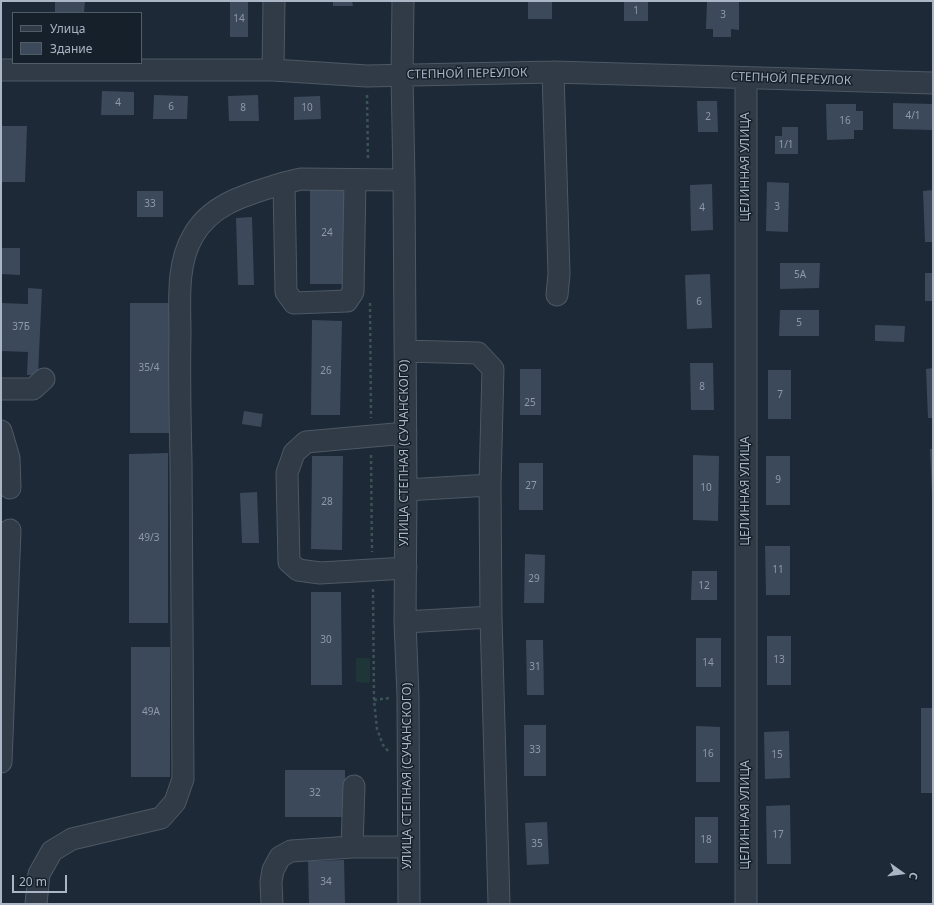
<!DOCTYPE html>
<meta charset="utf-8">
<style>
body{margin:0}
#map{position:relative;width:934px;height:905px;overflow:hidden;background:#1d2937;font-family:"Noto Sans",sans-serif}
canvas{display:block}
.frame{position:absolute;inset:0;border:2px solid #aab5c5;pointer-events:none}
.legend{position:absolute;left:12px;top:12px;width:130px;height:52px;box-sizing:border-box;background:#16202b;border:1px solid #515c69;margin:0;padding:5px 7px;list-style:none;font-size:12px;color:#aab5c5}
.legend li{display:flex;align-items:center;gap:8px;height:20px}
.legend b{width:20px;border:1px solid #515c69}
.north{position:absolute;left:882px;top:853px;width:40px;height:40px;-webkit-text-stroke:3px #16202b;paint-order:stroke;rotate:104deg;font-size:11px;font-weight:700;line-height:16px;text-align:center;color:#aab5c5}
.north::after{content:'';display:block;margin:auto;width:14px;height:18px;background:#aab5c5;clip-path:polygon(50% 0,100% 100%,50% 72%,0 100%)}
.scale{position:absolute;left:12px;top:875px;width:55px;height:18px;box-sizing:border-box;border:2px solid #aab5c5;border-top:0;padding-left:5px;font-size:12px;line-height:14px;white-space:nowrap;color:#aab5c5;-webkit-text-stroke:3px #16202b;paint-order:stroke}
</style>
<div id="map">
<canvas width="934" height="905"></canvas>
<div class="frame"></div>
<ul class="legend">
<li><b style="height:5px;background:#313b47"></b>Улица</li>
<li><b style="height:11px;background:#3b495a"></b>Здание</li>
</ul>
<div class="north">С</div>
<div class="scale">20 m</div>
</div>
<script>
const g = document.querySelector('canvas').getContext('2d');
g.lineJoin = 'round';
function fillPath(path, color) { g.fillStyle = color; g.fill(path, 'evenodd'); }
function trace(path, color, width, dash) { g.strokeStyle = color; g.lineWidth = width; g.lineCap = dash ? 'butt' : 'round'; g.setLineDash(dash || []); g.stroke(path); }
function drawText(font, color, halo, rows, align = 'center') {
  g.font = font + ' "Noto Sans",sans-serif'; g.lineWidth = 3; g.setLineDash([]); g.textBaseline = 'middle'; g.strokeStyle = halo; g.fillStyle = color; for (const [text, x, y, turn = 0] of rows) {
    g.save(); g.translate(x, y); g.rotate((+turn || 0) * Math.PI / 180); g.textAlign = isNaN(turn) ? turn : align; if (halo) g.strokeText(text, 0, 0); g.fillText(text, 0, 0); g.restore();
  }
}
fillPath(new Path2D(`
 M356,658H370V683L356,682Z`), '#1f3638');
fillPath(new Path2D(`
 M55,1H85L84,13H55Z
 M230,1H248V37H230Z
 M333,1H352L353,6H333Z
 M528,1H552V19H528Z
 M624,1H648V21H624Z
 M707,1H739V30L731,29V37H713V29H706Z
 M102,91L134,92V115H101Z
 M154,95L188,96L187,119H153Z
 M258,95L259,121H229L228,96Z
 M320,96L321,119L294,120V97Z
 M697,101H717L718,132H698Z
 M893,103L933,104V130L893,129Z
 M826,104H856V111H863V130H854V139L827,140Z
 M1,126H27L25,182H1Z
 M782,127H798V154H775V136H782Z
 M767,182L789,183L788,232L766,231Z
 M712,184L713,230L691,231L690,185Z
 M310,188H344V284H310Z
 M933,190V242H925L923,191Z
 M137,191H163V217H137Z
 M252,217L254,285H238L236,218Z
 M1,248H20V275L1,274Z
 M780,263H820L819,288L780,289Z
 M925,273H933V301H925Z
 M710,274L712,328L687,329L685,275Z
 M28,288L42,289L38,375H27L28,352L1,351V303L28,304Z
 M130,303H169V433H130Z
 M780,310H819V336H779Z
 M312,320L342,321L340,415H311Z
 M875,325L905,326L904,342L875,341Z
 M690,363H713L714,410H691Z
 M933,368V418H928L926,369Z
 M520,369H541V415H520Z
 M768,370H791V419H768Z
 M244,411L263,414L261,427L242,424Z
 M930,449H933V496H932Z
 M168,453V623H129V454Z
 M693,455L719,456L718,521L693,520Z
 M312,456H343L342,550L311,549Z
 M766,456H790V505H766Z
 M519,463H543V510H519Z
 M257,492L259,543H242L240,493Z
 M765,546H790V595H766Z
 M525,554L545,555L544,603H524Z
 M692,571H717V600H691Z
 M311,592H341L342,685H311Z
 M767,636H791V685H767Z
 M696,638H721V687H696Z
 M526,640H543L544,695H527Z
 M131,647H170V777H131Z
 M921,708H933V793H921Z
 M524,725H546V776H524Z
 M696,726L720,727V782H696Z
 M789,731L790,778L765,779L764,732Z
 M285,770H345V817H285Z
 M790,805L791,864H767L766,806Z
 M695,817H718V863H695Z
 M547,822L549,864L527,865L525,823Z
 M344,860L345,904H309L308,861Z`), '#3b495a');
const minor = new Path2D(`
 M403,1L402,75L404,180L406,490L405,622L408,696L409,904
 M1,70H273L367,76L553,72L933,83
 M273,70L274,1
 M553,72L559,274L557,295
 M746,78V904
 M355,180L353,292L347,301L294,303L286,292L284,183L301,179L404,180
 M405,351L478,353L493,369L490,485L491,617L499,904
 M1,389H33L44,379
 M1,431L9,458L10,488
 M406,490L490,485
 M406,568L320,573L298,570L289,562L287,473L294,453L306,442L406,433
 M405,622L491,617
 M1,762L10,530
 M352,847L354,786
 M36,904L39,874L52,851L72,839L161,818L175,802L183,779C182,672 182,566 181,460C180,418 179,377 180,335C180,302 176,265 193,236C212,202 250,194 284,183
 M272,904L271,882L273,870L280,857L291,851L352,847H408`);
trace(minor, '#4e5865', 23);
trace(new Path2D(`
 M367,95L368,160
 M370,303L371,418
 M371,455L372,552
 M373,589L374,700L377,729L383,745L388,751
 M374,700L389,698`), '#3c5355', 2.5, [3, 3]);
trace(minor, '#313b47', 21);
drawText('10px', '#8e9aaa', null, [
 ["1",636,11],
 ["3",723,15],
 ["14",239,19],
 ["4",118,103],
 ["6",171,107],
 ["8",243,108],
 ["10",307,108],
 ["4/1",913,116],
 ["2",708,117],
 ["16",845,121],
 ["1/1",786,145],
 ["33",150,204],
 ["3",777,207],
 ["4",702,208],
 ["24",327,233],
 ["5А",800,275],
 ["6",699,302],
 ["5",799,323],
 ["37Б",21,327],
 ["35/4",149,368],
 ["26",326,371],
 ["8",702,387],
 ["7",780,395],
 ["25",530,403],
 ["9",778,480],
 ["27",531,486],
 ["10",706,488],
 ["28",327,502],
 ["49/3",149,538],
 ["11",778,570],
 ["29",534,579],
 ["12",704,586],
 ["30",326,640],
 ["13",779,660],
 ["14",708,663],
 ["31",535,667],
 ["49А",151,712],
 ["33",535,750],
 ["16",708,754],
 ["15",777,755],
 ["32",315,793],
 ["17",778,835],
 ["18",706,840],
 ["35",537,844],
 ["34",326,882]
]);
drawText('12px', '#aab5c5', '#16202b', [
 ["СТЕПНОЙ ПЕРЕУЛОК",467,74,-1],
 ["СТЕПНОЙ ПЕРЕУЛОК",791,79,2],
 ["ЦЕЛИННАЯ УЛИЦА",746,167,-90],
 ["УЛИЦА СТЕПНАЯ (СУЧАНСКОГО)",405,453,-90],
 ["ЦЕЛИННАЯ УЛИЦА",746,491,-90],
 ["УЛИЦА СТЕПНАЯ (СУЧАНСКОГО)",408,776,-90],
 ["ЦЕЛИННАЯ УЛИЦА",746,815,-90]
]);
</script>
